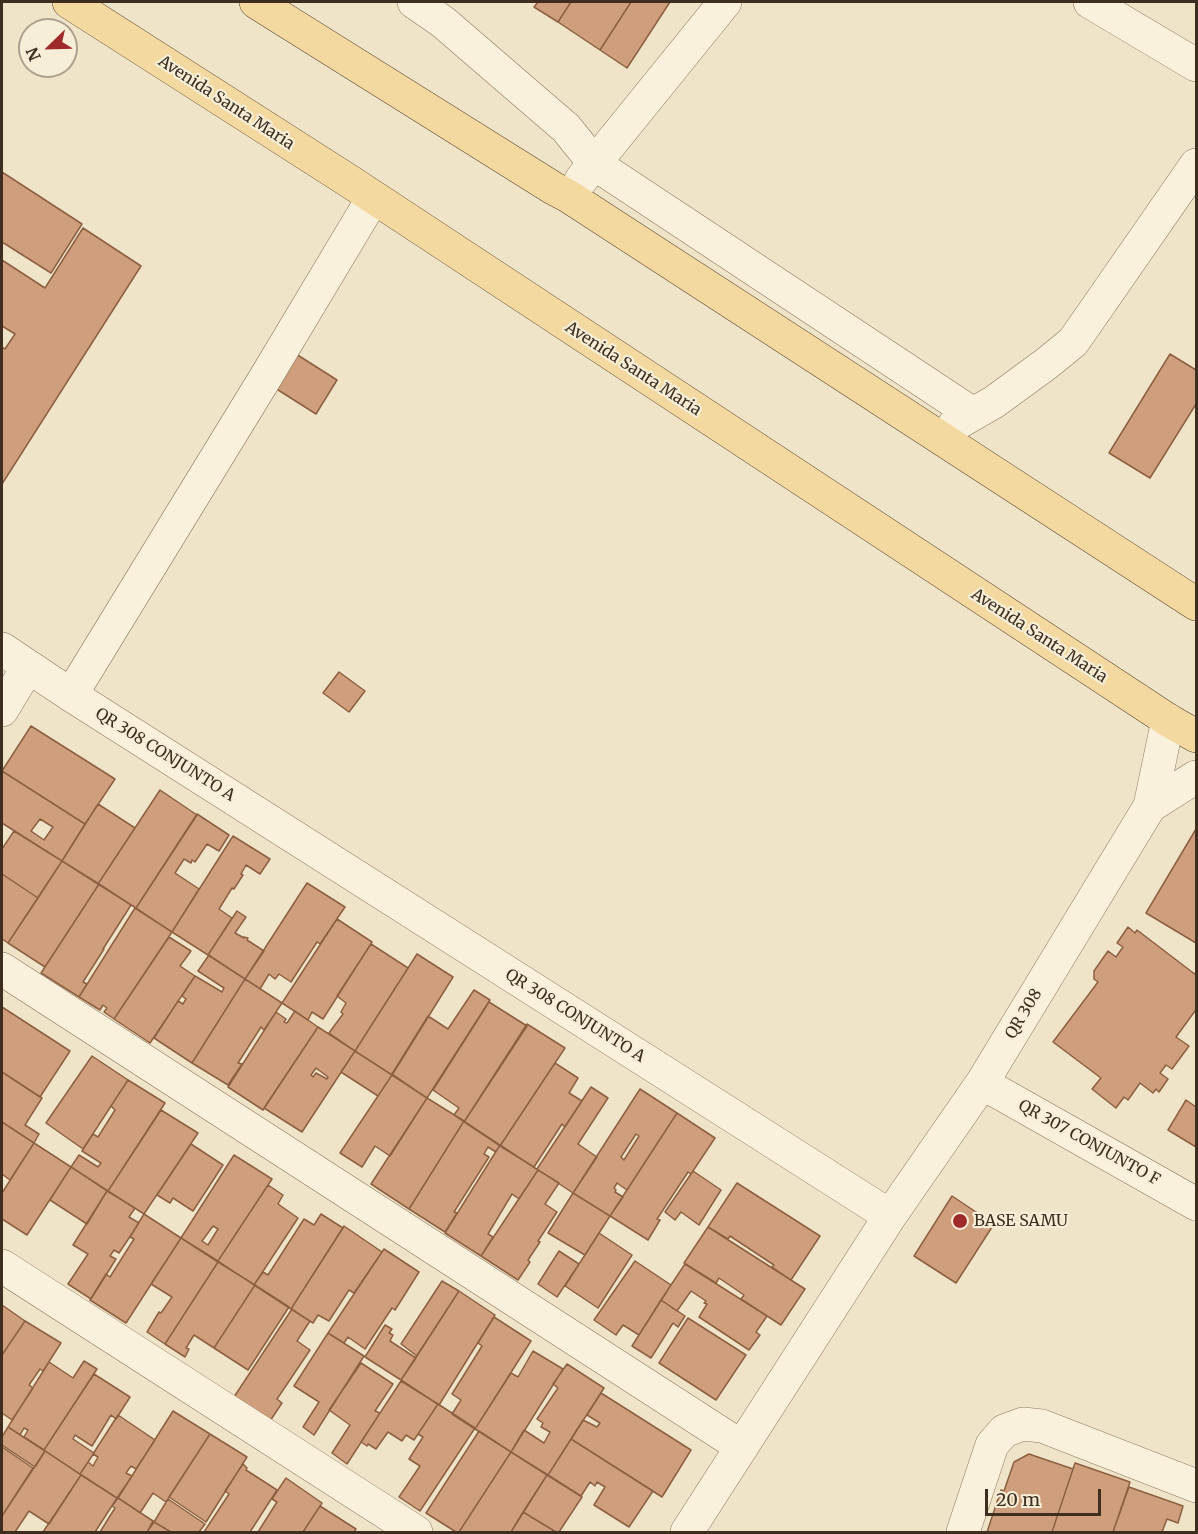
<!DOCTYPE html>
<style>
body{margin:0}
#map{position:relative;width:1198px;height:1534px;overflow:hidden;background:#f0e4c8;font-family:Merriweather,serif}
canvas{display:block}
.frame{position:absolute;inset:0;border:3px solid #3d2e20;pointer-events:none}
.north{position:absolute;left:18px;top:18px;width:60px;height:60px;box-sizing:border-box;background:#f7eed8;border:2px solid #ada18e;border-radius:50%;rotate:247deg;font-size:16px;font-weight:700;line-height:24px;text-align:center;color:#3d2e20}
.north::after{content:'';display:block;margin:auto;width:21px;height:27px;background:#9e2a2b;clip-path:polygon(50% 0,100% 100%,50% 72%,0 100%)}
.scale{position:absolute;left:985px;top:1489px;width:116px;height:27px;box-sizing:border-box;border:3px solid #3d2e20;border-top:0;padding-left:8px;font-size:18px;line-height:21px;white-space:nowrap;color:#3d2e20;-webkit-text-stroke:4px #f7eed8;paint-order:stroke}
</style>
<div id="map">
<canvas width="1198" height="1534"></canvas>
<div class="frame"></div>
<div class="north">N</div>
<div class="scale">20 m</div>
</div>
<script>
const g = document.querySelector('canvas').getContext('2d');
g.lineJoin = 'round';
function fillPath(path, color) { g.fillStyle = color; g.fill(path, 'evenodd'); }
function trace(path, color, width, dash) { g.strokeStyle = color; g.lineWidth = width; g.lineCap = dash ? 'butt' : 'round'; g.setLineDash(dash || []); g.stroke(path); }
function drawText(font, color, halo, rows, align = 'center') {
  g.font = font + ' Merriweather,serif'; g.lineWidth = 4.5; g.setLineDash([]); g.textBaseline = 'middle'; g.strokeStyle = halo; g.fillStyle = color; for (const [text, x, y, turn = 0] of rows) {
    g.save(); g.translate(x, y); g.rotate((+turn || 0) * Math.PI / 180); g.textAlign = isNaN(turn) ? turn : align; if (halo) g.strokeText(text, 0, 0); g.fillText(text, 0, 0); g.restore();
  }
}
const building = new Path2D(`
 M538,2H571L558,22L534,7Z
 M571,2H631L600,50L558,22Z
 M631,2H670L627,68L600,50Z
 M2,172L82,224L51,273L2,242Z
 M83,228L141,266L2,484V347L5,349L15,334L2,326V260L45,288Z
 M296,354L337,380L316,414L275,388Z
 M1170,354L1196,370V404L1150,478L1109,453Z
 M339,672L365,691L349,712L323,693Z
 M31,726L115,779L85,824L2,771Z
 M2,771L85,824L62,861L2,823ZM40,819L53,827L44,840L31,831Z
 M160,790L197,815L136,908L98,884Z
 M98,804L135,828L98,884L62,861Z
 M197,814L229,835L219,851L207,844L195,862L192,860L191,863L184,859L175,873L199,889L172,932L136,908Z
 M1196,829V943L1146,913Z
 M14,831L62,861L38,898L2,874V849Z
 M233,836L270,859L260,874L246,865L241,874L243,875L234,889L232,888L219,909L232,918L208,955L172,932Z
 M62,861L99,884L45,967L8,943Z
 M2,874L38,898L8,943L2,939Z
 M307,883L345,907L320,944L317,942L291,982L279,974L275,979L269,974L260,989L245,979Z
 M99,884L131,905L103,949H104L83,982L87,984L79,997L41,973Z
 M135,908L172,932L114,1019L104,1012L107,1008L103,1005L100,1010L79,997Z
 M237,911L246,917L235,933L244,938V937L248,938L247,940L264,951L245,979L208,955Z
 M337,919L372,942L323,1019L312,1012L308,1020L282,1003Z
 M1128,927L1135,933L1137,930L1196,975V1012L1195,1011L1176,1037L1189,1046L1172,1069L1166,1065L1160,1073L1168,1079L1159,1092L1156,1089L1153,1093L1140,1083L1128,1100L1124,1097L1116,1108L1092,1089L1101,1078L1053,1042L1098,982L1094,979V971L1108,951L1116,957L1123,947L1117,943Z
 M169,937L191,951L180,966L195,976L150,1043L114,1019Z
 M371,944L408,968L355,1051L329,1033L343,1014L341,1012L346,1003L337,996Z
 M417,954L453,977L392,1075L355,1051Z
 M209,955L245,979L192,1063L154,1038L178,1001L183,1004L186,999L182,996L195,976L222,992L224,988L198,971Z
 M245,979L282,1003L264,1030L261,1027L238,1063L242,1064L228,1085L192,1063Z
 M474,990L490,1000L427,1098L392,1074L428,1016L448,1029Z
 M489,1002L527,1026L464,1122L454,1115L459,1108L433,1090Z
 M2,1007L70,1051L40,1097L2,1072Z
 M295,1011L318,1027L263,1110L228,1087L276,1012L286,1019L284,1022L287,1023Z
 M527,1024L565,1048L500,1146L464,1122Z
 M318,1027L355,1051L302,1132L264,1108ZM316,1068L328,1077L327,1079L316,1073L313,1077L311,1075Z
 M355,1051L392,1075L378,1096L341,1072Z
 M92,1056L128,1080L83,1149L46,1123Z
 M555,1063L578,1078L569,1093L582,1101L565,1127L562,1124L534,1167L500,1146Z
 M2,1072L42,1098L25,1125L39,1134L34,1143L2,1122Z
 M392,1075L427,1098L390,1156L375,1146L362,1167L340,1153Z
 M128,1080L165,1103L108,1191L71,1167L79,1155L98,1167L101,1163L82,1151L93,1134L98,1137L115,1110L111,1106Z
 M591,1087L608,1098L578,1144L597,1157L573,1193L537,1169Z
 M640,1089L677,1113L627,1190L617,1183L614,1188L616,1190L615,1192L623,1197L610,1216L573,1193ZM636,1134L639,1136L624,1160L621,1157Z
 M427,1098L464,1121L409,1209L371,1184Z
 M1186,1100L1196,1107V1147L1168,1130Z
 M161,1110L198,1133L144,1214L108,1191Z
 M677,1113L715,1138L691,1174L688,1172L657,1219L660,1220L648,1240L610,1216Z
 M464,1121L500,1145L496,1152L488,1147L484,1154L489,1157L454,1212L457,1213L445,1232L409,1209Z
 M2,1122L34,1143L10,1180L2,1174Z
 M34,1143L71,1167L27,1235L2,1219V1193Z
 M191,1144L223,1165L193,1211L173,1198L170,1203L157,1195Z
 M500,1145L538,1170L519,1199L512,1194L488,1234L493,1237L481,1256L445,1233Z
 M234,1155L272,1179L218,1261L181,1238ZM213,1226L218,1229L208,1245L202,1241Z
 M71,1167L107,1191L87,1224L50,1200Z
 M538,1170L559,1183L545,1204L557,1212L538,1241L540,1242L528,1260L530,1262L518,1280L481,1256Z
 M693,1171L721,1190L699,1225L681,1212L675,1220L665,1212Z
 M737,1183L820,1236L791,1280L772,1267L774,1265L730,1236L728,1239L708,1227Z
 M268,1185L283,1195L278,1204L298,1218L254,1285L218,1261Z
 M107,1191L135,1208L129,1217L139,1223L119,1253L114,1250L110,1256L116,1259L91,1299L68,1284L88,1254L73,1245Z
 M573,1193L610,1216L585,1255L548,1233Z
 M952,1196L994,1224L956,1283L914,1256Z
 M144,1214L181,1238L126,1323L90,1300L106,1274L110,1277L134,1239L130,1237Z
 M321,1214L343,1228L291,1309L254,1285L263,1272L268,1275L304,1219L314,1225Z
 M344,1226L382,1252L354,1293L349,1290L329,1321L318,1315L313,1323L291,1309Z
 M708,1227L805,1289L781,1325L741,1299L744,1295L719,1278L716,1283L684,1263Z
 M599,1233L632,1255L598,1308L565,1286Z
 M181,1238L218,1262L165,1344L147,1332L159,1312L161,1313L172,1297L151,1284Z
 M384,1249L419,1272L395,1310L392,1308L365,1349L348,1337L344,1343L328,1333Z
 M559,1251L579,1264L557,1297L538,1284Z
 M635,1261L671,1285L639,1335L623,1325L616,1335L594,1320Z
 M218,1262L255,1285L214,1348L194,1335L186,1348L189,1349L185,1357L165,1344Z
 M685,1264L767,1316L756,1332L760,1335L749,1350L699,1317L707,1304L704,1303L706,1301L691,1291L677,1311L661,1300Z
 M442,1281L459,1291L417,1356L401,1344Z
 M255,1285L289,1307L248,1370L214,1348Z
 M459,1291L495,1315L439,1405L401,1380Z
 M661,1300L685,1316L678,1327L673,1323L651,1358L632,1346Z
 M2,1305L25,1321L2,1355Z
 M292,1309L310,1321L297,1341L310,1350L277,1399L282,1403L270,1421L234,1397Z
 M494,1317L531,1341L475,1429L452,1414L461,1400L452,1394L482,1346L478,1343Z
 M688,1318L746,1355L716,1400L659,1363Z
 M25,1321L61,1343L43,1371L40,1369L29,1385L33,1388L12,1420L2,1413V1355Z
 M385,1325L392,1329L389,1333L393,1335L390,1341L416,1358L401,1380L365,1357Z
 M328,1333L364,1356L314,1435L303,1427L319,1402L294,1386Z
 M533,1351L563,1369L511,1452L475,1429L511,1373L518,1377Z
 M84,1361L97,1369L44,1450L24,1437L28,1430L24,1428L20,1435L8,1427L49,1362L73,1378Z
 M361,1363L393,1384L375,1411L380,1413L347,1464L332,1453L350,1425L329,1410Z
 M567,1364L604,1388L548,1475L511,1452L524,1430L544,1443L550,1432L541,1427L543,1423L537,1419L558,1388L553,1384Z
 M94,1374L130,1397L116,1419L111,1415L92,1446L75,1435L73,1439L94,1453L80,1474L44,1450Z
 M401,1381L438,1404L414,1440L406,1435L402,1441L388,1432L376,1449L368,1444L367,1446L361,1442Z
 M601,1393L691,1450L662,1497L571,1439L583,1420L597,1427L600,1423L587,1415Z
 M438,1404L475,1428L420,1511L399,1497L420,1466L409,1459L423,1437L418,1434Z
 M173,1411L210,1434L166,1502L153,1493L140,1513L118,1498Z
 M118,1415L155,1440L136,1469L131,1466L126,1473L132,1476L117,1498L80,1474L88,1462L93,1466L98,1457L93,1454Z
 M8,1427L45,1451L35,1467L2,1445V1437Z
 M479,1431L511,1452L459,1532H456L426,1513Z
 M210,1434L247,1457L206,1522L169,1497Z
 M571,1439L653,1491L629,1527L594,1505L605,1487L597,1482L595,1486L590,1482L581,1496L548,1475Z
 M2,1447L33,1468L2,1516Z
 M45,1451L81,1475L49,1524L29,1511L15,1532H2V1516Z
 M511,1452L547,1475L511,1532H459Z
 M1029,1454L1073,1469L1052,1532H987L1001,1490L1004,1491L1014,1462Z
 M1075,1463L1130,1482L1113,1532H1052Z
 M243,1464L247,1468L246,1470L277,1490L250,1532H204L229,1494L225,1491Z
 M81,1475L117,1498L95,1532H43Z
 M547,1475L582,1497L559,1532H556L523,1512Z
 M286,1478L322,1503L320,1506L303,1532H258L277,1502L272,1499Z
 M1129,1487L1183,1506L1178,1523L1167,1519L1162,1532H1113Z
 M118,1498L153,1521L147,1532H100L115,1508L112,1506Z
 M168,1499L205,1524L199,1532H171L154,1522Z
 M320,1506L356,1529L354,1532H303Z
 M523,1512L556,1532H511Z
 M154,1522L171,1532H147Z`);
fillPath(building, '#cf9f7d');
trace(building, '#8d5f41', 1.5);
const minor = new Path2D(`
 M414,2L443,22L566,128L595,164L973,414
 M1090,2L1196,65
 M581,180L725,2
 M954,425L994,402L1046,364L1073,342L1087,322L1196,165
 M2,649L71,695L890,1216
 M71,695L267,375L373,198
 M2,710L28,667
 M1150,806L1196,777
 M2,969L742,1447
 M982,1083L1196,1204
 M2,1266L416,1532
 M687,1532L890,1216L982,1083L1150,806L1168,720
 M963,1532L992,1445L1004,1431L1023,1424L1042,1426L1196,1486`);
const major = new Path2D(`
 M69,2L349,181L1168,720L1196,736
 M256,2L553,188L568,196L1196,604`);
trace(minor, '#8d765c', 34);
trace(major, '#5b4430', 34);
trace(minor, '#faf1dc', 33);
trace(major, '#f3d9a0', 33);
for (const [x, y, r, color] of [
 [960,1221,8,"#9e2a2b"]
]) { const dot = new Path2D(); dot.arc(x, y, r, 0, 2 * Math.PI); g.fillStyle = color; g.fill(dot); trace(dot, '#f7eed8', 2); }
drawText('16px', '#3d2e20', '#f7eed8', [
 ["Avenida Santa Maria",226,103,33],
 ["Avenida Santa Maria",633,369,33],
 ["Avenida Santa Maria",1039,636,33],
 ["QR 308 CONJUNTO A",165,755,32],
 ["QR 308",1024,1014,-59],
 ["QR 308 CONJUNTO A",575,1016,32],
 ["QR 307 CONJUNTO F",1089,1143,29]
]);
drawText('16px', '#3d2e20', '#f7eed8', [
 ["BASE SAMU",974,1221]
], 'left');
</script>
